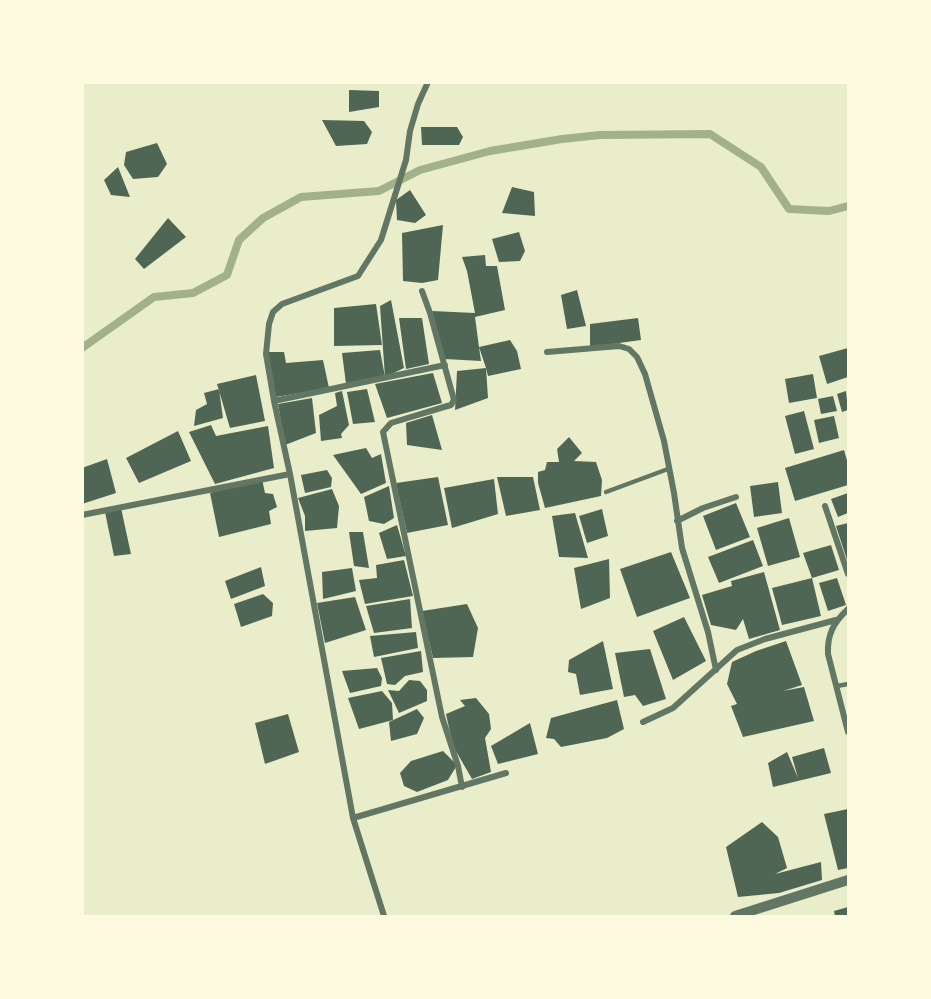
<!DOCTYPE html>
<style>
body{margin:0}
#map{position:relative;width:931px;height:999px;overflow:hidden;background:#e9edc9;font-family:Signika,sans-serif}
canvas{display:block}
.frame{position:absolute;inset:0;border:84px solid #fefae0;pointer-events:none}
</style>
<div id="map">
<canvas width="931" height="999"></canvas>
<div class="frame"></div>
</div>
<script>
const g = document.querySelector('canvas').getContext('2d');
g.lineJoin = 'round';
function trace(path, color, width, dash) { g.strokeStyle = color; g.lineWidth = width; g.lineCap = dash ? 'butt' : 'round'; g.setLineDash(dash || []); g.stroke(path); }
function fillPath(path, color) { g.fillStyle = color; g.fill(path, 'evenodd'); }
trace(new Path2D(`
 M82,348L154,297L193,293L227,275L239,240L263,218L301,197L379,191L420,170L490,151L562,139L600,135L710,134L761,167L789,209L829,211L848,206`), '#a3b18a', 8);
fillPath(new Path2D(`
 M349,90L379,91V107L349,112Z
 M322,120L364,121L372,132L367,144L336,146Z
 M421,127H457L463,137L459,145H422Z
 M157,143L167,164L158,177L133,179L124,165L126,152Z
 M118,167L130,197L111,195L104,180Z
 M512,187L534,192L535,216L502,213Z
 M410,190L426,215L415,223L397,220L396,200Z
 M168,218L186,237L144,269L135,259Z
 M443,225L438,280L422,283L403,281L402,233Z
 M519,232L525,251L520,261L499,262L492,239Z
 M485,255L486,266H497L505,310L475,317L479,347L510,340L517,351L521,369L488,376L486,368L488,398L455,410L457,371L486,368L479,347L481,361L445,359L432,311L475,313L467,271L462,257Z
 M577,290L586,326L567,329L561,295Z
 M391,300L404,368L385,377L380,306Z
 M376,304L382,345L334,346V308Z
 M399,318H422L429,364L406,369Z
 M638,318L641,340L590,347V324Z
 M848,348V377L827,384L819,356Z
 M380,350L385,377L346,384L342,353Z
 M268,352H284L286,363L323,360L329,388L276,397Z
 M433,373L442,403L387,418L375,384Z
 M813,374L817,398L789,403L785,379Z
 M256,375L265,421L230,428L217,384Z
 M219,389L223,418L194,426L196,410L207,404L204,393Z
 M367,389L375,422L353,424L347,392Z
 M342,391L349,425L341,434L342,438L321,441L319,415L337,406L335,393Z
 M846,391L848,410L842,412L837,394Z
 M833,396L837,411L821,414L818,399Z
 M312,398L316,433L285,445L278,404Z
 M804,411L814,449L795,454L785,416Z
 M432,415L442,450L407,445L406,423Z
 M834,416L839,438L819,443L814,420Z
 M211,425L216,436L268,426L274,468L215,484L189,432Z
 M178,431L191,461L139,483L126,458Z
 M569,437L582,453L574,461L596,462L602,480L601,496L545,508L538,483V472L545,470L547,462H559L557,449Z
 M366,448L372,458L381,454L386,483L361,494L333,455Z
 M844,450L848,464V485L795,501L785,468Z
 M107,459L116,493L82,504V468Z
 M327,470L332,478L331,487L305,493L301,475Z
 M438,477L448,525L407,533L396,483Z
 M497,477H533L540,510L506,516Z
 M262,479L265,493L273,494L277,507L269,511L271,524L219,537L210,493Z
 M494,479L498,514L452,528L444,488Z
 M778,482L782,513L754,517L750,486Z
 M389,486L394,518L384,524L369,521L364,497Z
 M332,489L339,506L337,528L305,531V516L298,498Z
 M848,493V513L838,517L831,499Z
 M736,503L750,537L716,550L703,516Z
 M121,508L131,554L114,556L105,512Z
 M602,509L608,536L587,543L579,516Z
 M575,513L588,558L559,557L552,516Z
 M789,518L800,557L768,566L757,528Z
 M848,523V563L836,526Z
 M397,525L406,556L387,559L379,533Z
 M349,532H363L369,568L354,566Z
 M753,540L763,566L719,583L708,557Z
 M831,545L839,570L812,578L821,616L782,625L772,588L812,578L803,553Z
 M671,552L690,598L637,617L620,569Z
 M609,559L610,598L581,609L574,568Z
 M404,560L413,596L365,604L359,580L377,578L376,565Z
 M261,567L265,586L231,599L225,581Z
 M352,568L356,591L323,599L322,572Z
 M764,572L780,630L749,639L743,619L736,630L711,625L702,595L732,586L731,581Z
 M837,578L846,605L828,611L819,583Z
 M263,594L273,603L272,616L241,627L234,604Z
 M355,597L366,630L325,643L317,603Z
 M410,599L412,628L374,633L366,606Z
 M467,604L478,628L473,657L433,658L422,611Z
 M684,617L706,661L673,680L653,631Z
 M416,632L418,648L374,657L370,636Z
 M603,641L613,689L580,695L576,674L568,672L569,660Z
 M786,641L802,685L783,691L804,687L814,721L743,737L731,706L737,704L727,684L732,662L756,651Z
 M650,649L666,699L643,706L635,695L624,697L615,653Z
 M421,651L423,672L405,676L395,685L387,684L381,658Z
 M377,668L382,678L381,686L350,693L342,671Z
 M409,680L420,681L427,690V701L399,713L388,690L399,691Z
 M382,691L392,703L393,720L359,729L348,698Z
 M476,698L489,714L491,729L485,738L491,772L472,779L453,746L446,714L465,706L460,700Z
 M617,700L624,729L607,738L561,747L554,739L546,738L551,718Z
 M417,709L424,718L417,734L391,741L389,722Z
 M288,714L299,752L265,764L255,723Z
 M530,723L538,754L498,764L491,746Z
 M824,748L831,773L773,787L768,763L787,752L798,778L792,757Z
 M443,751L457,765L448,780L417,792L404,786L400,773L411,761Z
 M848,809V868L838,870L824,814Z
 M762,822L778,837L787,868L775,874L821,862L822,880L779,893L738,897L726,847Z
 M848,907V916H835L834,911Z`), '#4f6655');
trace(new Path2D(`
 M606,492L668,469
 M837,686L848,684`), '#617663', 4.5);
trace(new Path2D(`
 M422,291L430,313L454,400L451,405L444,407L391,423L383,432L442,717L458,766L462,787
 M547,352L619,346L629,349L637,357L645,374L664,441L674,493L682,548L708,632L716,670
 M274,401L445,365
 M825,506L848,574
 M82,515L290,474
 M677,521L703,508L736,497
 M848,609C834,622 827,634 828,654L848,732
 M643,722L673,708L737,650L765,639L836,620
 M353,818L506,773
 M384,916L353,818L290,474L274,401L266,354L269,324L273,312L282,304L358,276L381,240L406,160L410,131L418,104L428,82`), '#617663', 6);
trace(new Path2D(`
 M735,916L848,880`), '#617663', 10);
</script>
